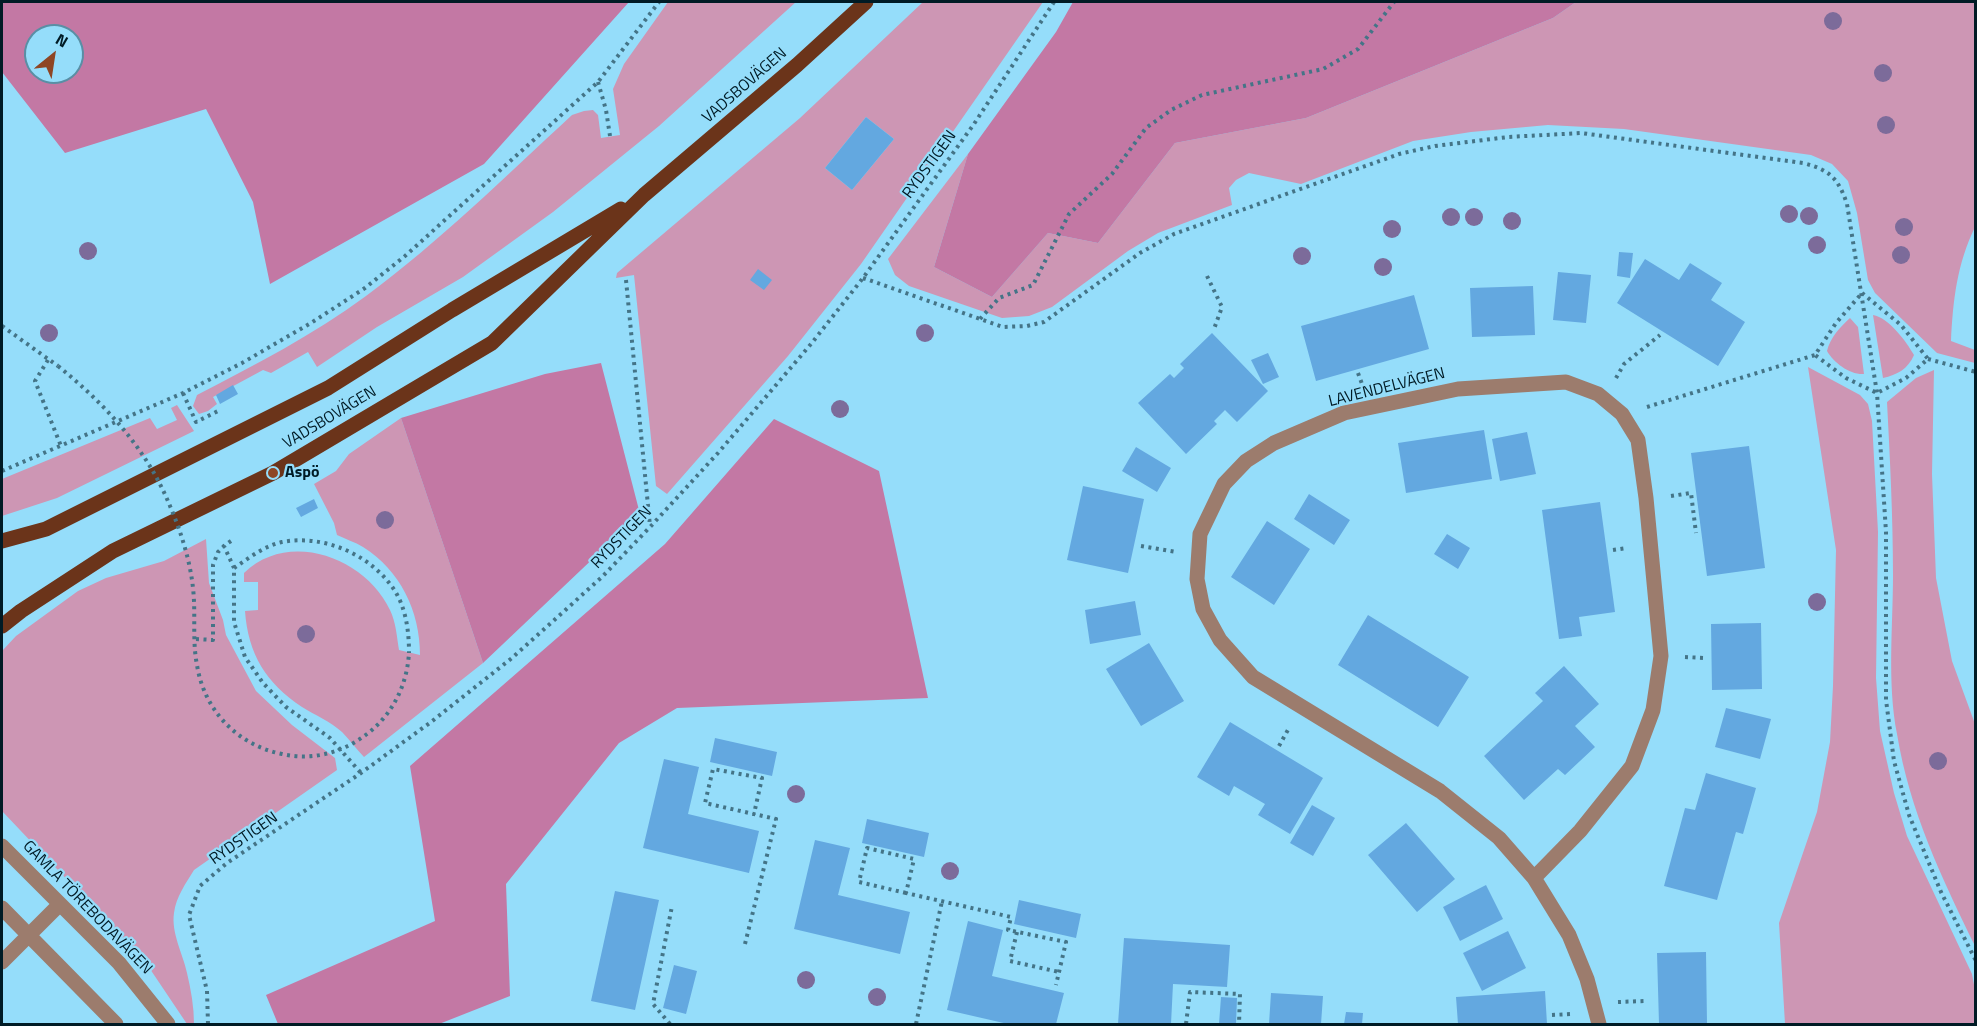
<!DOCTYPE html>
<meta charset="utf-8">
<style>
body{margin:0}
#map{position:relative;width:1977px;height:1026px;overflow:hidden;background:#95ddfa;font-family:"Titillium Web",sans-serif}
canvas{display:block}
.frame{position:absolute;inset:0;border:3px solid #001b25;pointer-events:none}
.north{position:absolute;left:24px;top:24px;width:60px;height:60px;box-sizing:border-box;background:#95ddfa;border:2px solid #598fa5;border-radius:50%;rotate:30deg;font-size:16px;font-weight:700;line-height:24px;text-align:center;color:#001b25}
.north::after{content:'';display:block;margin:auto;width:21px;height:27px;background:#8e4624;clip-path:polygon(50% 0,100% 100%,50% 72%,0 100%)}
</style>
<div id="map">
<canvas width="1977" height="1026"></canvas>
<div class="frame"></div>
<div class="north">N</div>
</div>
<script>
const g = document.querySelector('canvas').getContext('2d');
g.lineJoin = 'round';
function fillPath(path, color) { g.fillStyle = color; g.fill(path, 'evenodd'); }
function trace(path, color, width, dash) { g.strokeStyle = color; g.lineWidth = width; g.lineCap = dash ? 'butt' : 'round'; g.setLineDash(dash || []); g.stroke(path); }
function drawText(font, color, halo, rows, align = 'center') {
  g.font = font + ' "Titillium Web",sans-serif'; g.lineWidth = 4.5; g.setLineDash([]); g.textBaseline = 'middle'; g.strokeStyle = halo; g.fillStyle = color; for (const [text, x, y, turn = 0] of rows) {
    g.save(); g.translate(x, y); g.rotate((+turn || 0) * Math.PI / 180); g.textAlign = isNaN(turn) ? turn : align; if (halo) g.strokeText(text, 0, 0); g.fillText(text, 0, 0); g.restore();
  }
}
fillPath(new Path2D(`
 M668,2H796L659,126L553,212L463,277L377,327L317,367L308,352L271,373L263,370L213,397L217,404L208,411L199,414L193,406L197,395C255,365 313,335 366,296C439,242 505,177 572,115L584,111L593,110L598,115L601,138L620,135L613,89L624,64Z
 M923,2H1043L861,264L788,356L667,494L656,486L634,275L616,278L617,273L800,118ZM866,117L894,139L852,190L825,168Z
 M1576,2H1975V227C1957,264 1953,300 1951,341L1975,350V363L1937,353L1875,293L1868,280L1857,213L1848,181L1832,164L1811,155L1624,129L1548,125L1471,132L1413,141L1301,184L1249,173L1236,180L1229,188L1232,205L1158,233L1128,251L1052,307L1029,316L1002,318L909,286L895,275L888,259L968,154L934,267L992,297L1048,233L1098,243L1175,143L1306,118L1553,18Z
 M1873,315C1889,318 1906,341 1914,355C1908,369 1897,375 1883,378Z
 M1850,318L1858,327L1864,374C1850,375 1834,363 1827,351C1830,338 1840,327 1850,318Z
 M1808,367L1860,395L1868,404L1872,421L1878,532L1876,678L1880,731L1894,793L1907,836L1972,974L1975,990V1024H1785L1779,923L1817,812L1830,742L1833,686L1836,550Z
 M1934,370L1932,474L1936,578L1952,661L1975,724V946C1941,876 1910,812 1897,734C1887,682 1893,627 1893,575C1893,517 1890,459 1887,402L1916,378Z
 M177,405L194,431L57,498L2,516V479L150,418L157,429L177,420L171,408Z
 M401,418L483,663L364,757C356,749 350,740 342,732C331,722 315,715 302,707C266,683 248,654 245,611L258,610V582H244V573C289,529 366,558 390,610C396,622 397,638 399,650L420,655C420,611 400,570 363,547C355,542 345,539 337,535L334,523L314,484L336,471L349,454Z
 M206,539L209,583L223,620L226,635L256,691L292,725L335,758L337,770L194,870C186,883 176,897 174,913C171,933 183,954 187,973C191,990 194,1007 194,1024H187L146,963L2,811V651L16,636L78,591L106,578L164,561Z`), '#cd96b4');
fillPath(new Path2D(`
 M2,2H629L484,164L270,284L253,202L206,109L65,153L2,72ZM36,36H72V72H36Z
 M1073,2H1576L1553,18L1306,118L1175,143L1098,243L1048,233L992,297L934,267L968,154L1056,32Z
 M601,363L640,514L483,663L401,418L545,374Z
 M774,419L879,471L928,698L677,708L619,743L506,884L510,996L439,1024H278L266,995L435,921L410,766L665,544Z`), '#c378a4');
fillPath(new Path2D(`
 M866,117L894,139L852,190L825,168Z
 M1619,252L1633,253L1630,278L1617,276Z
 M1645,259L1679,280L1690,263L1722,283L1711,300L1745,322L1718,366L1617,303Z
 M758,269L772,280L764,290L750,280Z
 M1558,272L1591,275L1586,323L1553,320Z
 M1533,286L1535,335L1472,337L1470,288Z
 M1414,295L1429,349L1316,381L1301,326Z
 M1212,333L1268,391L1237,422L1225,410L1214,421L1217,424L1186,454L1138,403L1170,374L1174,378L1184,368L1180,364Z
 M1268,353L1279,377L1263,384L1251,360Z
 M233,385L238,394L220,404L216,395Z
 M1484,430L1492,479L1406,493L1398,443Z
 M1527,432L1536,474L1500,481L1492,439Z
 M1749,446L1765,568L1707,576L1691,453Z
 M1136,447L1171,468L1157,492L1122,471Z
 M1083,486L1144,499L1128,573L1067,560Z
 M1309,494L1350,520L1334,545L1294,519Z
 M314,499L318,508L301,517L296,508Z
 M1600,502L1615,612L1579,617L1582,636L1559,639L1542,510Z
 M1267,521L1310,549L1274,605L1231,577Z
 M1447,534L1470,548L1458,569L1434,554Z
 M1135,601L1141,635L1090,644L1085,610Z
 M1368,615L1469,677L1438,727L1338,665Z
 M1761,623L1762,689L1712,690L1711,624Z
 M1149,643L1184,701L1141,726L1106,669Z
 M1564,666L1599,704L1575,726L1595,747L1565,775L1558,769L1524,800L1484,756L1543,701L1535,693Z
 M1726,708L1771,719L1760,759L1715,747Z
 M1230,722L1323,778L1290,834L1258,815L1265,804L1234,786L1229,796L1197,777Z
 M715,738L777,752L772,776L710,762Z
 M664,759L699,767L688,814L759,831L749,873L643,848Z
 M1706,773L1756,788L1743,834L1736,832L1717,900L1664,886L1685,808L1695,810Z
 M1312,805L1335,818L1313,856L1290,843Z
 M867,819L929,833L924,857L862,843Z
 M1406,823L1455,879L1417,912L1368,855Z
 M815,840L850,848L838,895L910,912L900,954L794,929Z
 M1486,885L1503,919L1460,941L1443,907Z
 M615,891L659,900L635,1010L591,1001Z
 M1019,900L1081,914L1076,938L1014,924Z
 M968,921L1003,930L992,976L1064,993L1056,1024H1008L947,1010Z
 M1508,931L1526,968L1482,991L1463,953Z
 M1124,938L1230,945L1227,987L1173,984L1171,1024H1118Z
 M1706,952L1707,1024H1659L1657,953Z
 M674,965L697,971L686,1014L663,1008Z
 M1545,991L1547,1024H1458L1456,997Z
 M1271,993L1323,996L1321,1024H1269Z
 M1221,997L1237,998L1236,1024H1219Z
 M1346,1012L1363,1013L1362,1024H1344Z`), '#63a8e0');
trace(new Path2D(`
 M598,82L606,110L610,136
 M1207,276L1222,307L1214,329
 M863,278L1003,327L1027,326L1044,322L1140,253L1174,234L1399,154L1435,146L1508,137L1581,133L1803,163C1830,170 1838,178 1847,204L1877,393L1886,532V700L1894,761L1909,815L1941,892L1976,961
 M626,280L650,526
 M1862,293L1901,325L1928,359L1906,378L1877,393L1846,378L1815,355L1836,323Z
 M980,319L999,298L1033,285L1069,214L1112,174L1146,128L1171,110L1202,95L1323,69L1358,49L1394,2
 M2,326L58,366
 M1928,359L1976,372
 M48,360L35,381L61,446
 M1358,373L1362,384
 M1616,378L1624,364L1660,335
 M183,393L196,422L220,410
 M1647,407L1815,355
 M2,471L183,393L242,363L311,323L365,288L405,256L598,82L659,2
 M1671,496L1691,493L1696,533
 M231,541L224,546L234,568V622L245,657L263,683L286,707L330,738L361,773
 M1141,546L1176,552
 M1613,550L1627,548
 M234,568C249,558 264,546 282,542C324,534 372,555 395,591C406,609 409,631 409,653
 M196,639L213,640V565L218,552L224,546
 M1685,657L1705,658
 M1279,746L1289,728
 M906,893L859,882L867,848L914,859L906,893L1011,917L1008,930L1066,942L1056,985
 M1017,932L1010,961L1059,972
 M745,944L776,819L705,803L713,769L762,778L754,814
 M1618,1002L1645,1001
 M1552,1015L1572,1014
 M208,1024L207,991L189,915L200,886L227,863L361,773L431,722L512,658L602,577L651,526L718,453L811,344L863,278L974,124L1054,2
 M670,1024L653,1004L672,906
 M916,1024L942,901
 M1186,1024L1190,992L1240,994L1239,1024`), '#447487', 4, [3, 4.5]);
trace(new Path2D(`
 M2,846L119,963L168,1024
 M1534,878L1580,831L1632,766L1653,710L1661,656L1646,498L1638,440L1622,414L1598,394L1566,382L1458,389L1344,413L1274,443L1246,461L1224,484L1200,534L1197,579L1203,609L1220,640L1253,677L1440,791L1499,838L1534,878L1569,935L1587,979L1599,1024
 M2,908L116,1024
 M2,962L59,905`), '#9c7c6d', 15);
trace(new Path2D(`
 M2,541L46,529L328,388L452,310L621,209
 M2,626L21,611L113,551L273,473L492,343L644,195L797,65L866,2`), '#6b341a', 15);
trace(new Path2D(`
 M58,366C105,404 147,449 170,506C181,532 190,560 193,588C196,614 192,640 197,665C204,710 237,745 282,754C312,761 342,753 367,734C393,714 407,685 409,653`), '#447487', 4, [3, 4.5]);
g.fillStyle = '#7c6b9a';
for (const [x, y] of [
 [1833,21],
 [1883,73],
 [1886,125],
 [1789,214],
 [1809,216],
 [1451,217],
 [1474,217],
 [1512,221],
 [1904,227],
 [1392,229],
 [1817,245],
 [88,251],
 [1901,255],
 [1302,256],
 [1383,267],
 [49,333],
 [925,333],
 [840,409],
 [385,520],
 [1817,602],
 [306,634],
 [1938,761],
 [796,794],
 [950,871],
 [806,980],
 [877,997]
]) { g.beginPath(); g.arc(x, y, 9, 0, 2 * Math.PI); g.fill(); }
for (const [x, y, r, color] of [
 [273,473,6,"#8e4624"]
]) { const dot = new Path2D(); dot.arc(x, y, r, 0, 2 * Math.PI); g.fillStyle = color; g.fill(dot); trace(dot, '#95ddfa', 2); }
drawText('16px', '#001b25', '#95ddfa', [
 ["VADSBOVÄGEN",745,86,-41],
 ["RYDSTIGEN",930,165,-54],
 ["LAVENDELVÄGEN",1387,388,-14],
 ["VADSBOVÄGEN",330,418,-31],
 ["RYDSTIGEN",622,538,-46],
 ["RYDSTIGEN",244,839,-35],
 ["GAMLA TÖREBODAVÄGEN",87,908,46]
]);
drawText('bold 16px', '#001b25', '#95ddfa', [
 ["Aspö",285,473]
], 'left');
</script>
